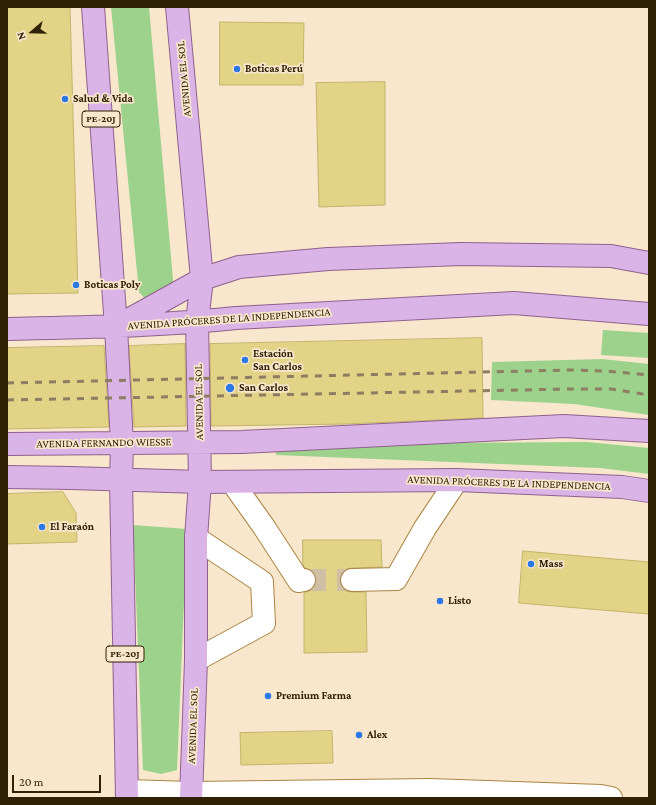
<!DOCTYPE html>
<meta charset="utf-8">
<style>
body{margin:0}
#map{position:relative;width:656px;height:805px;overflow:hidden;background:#f8e7cd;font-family:"Crimson Pro",serif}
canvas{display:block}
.frame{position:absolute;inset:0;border:8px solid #302004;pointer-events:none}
.north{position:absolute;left:12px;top:12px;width:40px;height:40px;-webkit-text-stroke:3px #f8e7cd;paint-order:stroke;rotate:250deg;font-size:11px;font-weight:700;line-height:16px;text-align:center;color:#302004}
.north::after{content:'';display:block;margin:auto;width:14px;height:18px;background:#302004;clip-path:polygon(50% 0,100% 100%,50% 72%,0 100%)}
.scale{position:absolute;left:12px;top:775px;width:89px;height:18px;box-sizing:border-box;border:2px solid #302004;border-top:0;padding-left:5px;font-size:12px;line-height:14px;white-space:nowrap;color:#302004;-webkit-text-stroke:3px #f8e7cd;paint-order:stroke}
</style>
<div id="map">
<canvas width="656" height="805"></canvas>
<div class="frame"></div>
<div class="north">N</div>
<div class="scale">20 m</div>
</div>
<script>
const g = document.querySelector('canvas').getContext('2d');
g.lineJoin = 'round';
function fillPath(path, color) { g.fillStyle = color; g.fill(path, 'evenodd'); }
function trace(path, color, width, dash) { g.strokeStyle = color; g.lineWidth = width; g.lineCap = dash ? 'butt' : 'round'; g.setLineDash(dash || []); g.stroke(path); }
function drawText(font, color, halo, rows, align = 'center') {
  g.font = font + ' "Crimson Pro",serif'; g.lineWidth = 3.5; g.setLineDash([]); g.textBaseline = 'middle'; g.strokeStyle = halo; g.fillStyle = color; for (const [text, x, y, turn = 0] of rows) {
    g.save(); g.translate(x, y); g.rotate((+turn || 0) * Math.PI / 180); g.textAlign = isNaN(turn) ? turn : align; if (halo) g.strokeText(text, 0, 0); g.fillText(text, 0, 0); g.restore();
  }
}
fillPath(new Path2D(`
 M111,7H149L174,291L146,300L139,292Z
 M603,330L649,333V358L601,355Z
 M602,359L649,364V415L574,404L491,400L492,362Z
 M587,442L649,448V474L600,468L276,455L277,444Z
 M133,525L187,529L177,770L161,774L143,770Z`), '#9cd28b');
const building = new Path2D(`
 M7,7H70L78,293L7,294Z
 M220,22L304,23L303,85H220Z
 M385,82V205L319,207L316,83Z
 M482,338L483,418L347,424L211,426L210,344Z
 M185,344L186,426L134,427L129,346Z
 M104,346L109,427L7,429V348Z
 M63,492L76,513L77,542L7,544V494Z
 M303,540H381L382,567L352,568L346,569L341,574L340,580L342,587L346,591L352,592H366L367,652L304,653V593L313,589L316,584V578L313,571L305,568L303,565Z
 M523,551L649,562V614L519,603Z
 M332,731L333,763L241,765L240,733Z`);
fillPath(building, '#e2d387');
trace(building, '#c3b469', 1);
trace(new Path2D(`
 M304,580H352`), '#d0bfa5', 22, [22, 11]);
const minor = new Path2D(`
 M232,482L264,527L299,581L304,580
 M352,580L396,579L425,528L457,480
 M196,660L264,623L262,582L196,538
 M127,791L191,793L430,790L601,796L611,798`);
const major = new Path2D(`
 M93,7L116,327L122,444L121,480L127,798
 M177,7L202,279L197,322L200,482L196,538V660L191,798
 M121,324L202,279L239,267L328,259L461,254L611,256L649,263
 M7,329C83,327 160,326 236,318L514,303L649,314
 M7,444L242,442L564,426L649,431
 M7,477L71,478L200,482L457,480L622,487L649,491`);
trace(minor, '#ab8442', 24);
trace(major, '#90608d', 24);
trace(minor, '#fff', 22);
trace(major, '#dbb4e7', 22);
trace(new Path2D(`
 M7,383L571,370L606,371L649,375
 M7,400L570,389H611L649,395`), '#8d7d62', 3, [7, 7]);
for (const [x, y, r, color] of [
 [237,69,4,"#2c78e4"],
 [65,99,4,"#2c78e4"],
 [76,285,4,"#2c78e4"],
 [245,360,4,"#2c78e4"],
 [230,388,5,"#2c78e4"],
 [42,527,4,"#2c78e4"],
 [531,564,4,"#2c78e4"],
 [440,601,4,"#2c78e4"],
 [268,696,4,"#2c78e4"],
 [359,735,4,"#2c78e4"]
]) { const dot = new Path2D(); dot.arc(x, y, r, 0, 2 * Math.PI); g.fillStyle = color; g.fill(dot); trace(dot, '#f8e7cd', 1.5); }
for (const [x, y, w] of [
 [101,119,38],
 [125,654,38]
]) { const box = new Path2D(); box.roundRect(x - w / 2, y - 8, w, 16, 3); g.fillStyle = '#f8e7cd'; g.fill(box); trace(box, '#302004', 1); }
drawText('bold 10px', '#302004', null, [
 ["PE-20J",101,119],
 ["PE-20J",125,654]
]);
drawText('bold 11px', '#302004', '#f8e7cd', [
 ["Boticas Perú",245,69],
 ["Salud & Vida",73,99],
 ["Boticas Poly",84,285],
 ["Estación",253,354],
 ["San Carlos",253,367],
 ["San Carlos",239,388],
 ["El Faraón",50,527],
 ["Mass",539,564],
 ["Listo",448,601],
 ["Premium Farma",276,696],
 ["Alex",367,735]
], 'left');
drawText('11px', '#302004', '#f8e7cd', [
 ["AVENIDA EL SOL",184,79,-95],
 ["AVENIDA PRÓCERES DE LA INDEPENDENCIA",229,319,-4],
 ["AVENIDA EL SOL",199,402,-91],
 ["AVENIDA FERNANDO WIESSE",104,443,-1],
 ["AVENIDA PRÓCERES DE LA INDEPENDENCIA",509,483,2],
 ["AVENIDA EL SOL",193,726,-88]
]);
</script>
